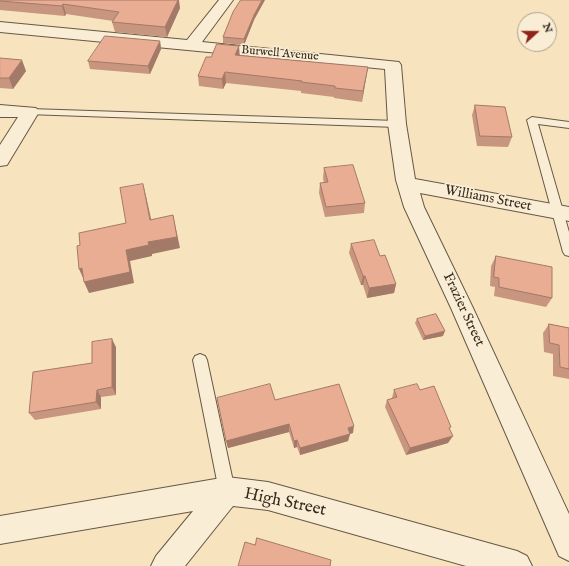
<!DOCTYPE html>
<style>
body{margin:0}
#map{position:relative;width:569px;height:566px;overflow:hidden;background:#f7e4bf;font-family:"IM FELL English",serif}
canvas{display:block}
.north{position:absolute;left:517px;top:12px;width:40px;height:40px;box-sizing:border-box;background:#faedd5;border:1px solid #ac9f8b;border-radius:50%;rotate:69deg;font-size:11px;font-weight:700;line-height:16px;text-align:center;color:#362a1c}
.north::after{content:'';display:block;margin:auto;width:14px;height:18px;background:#8f2418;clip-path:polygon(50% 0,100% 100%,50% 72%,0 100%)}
</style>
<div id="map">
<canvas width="569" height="566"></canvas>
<div class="north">N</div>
</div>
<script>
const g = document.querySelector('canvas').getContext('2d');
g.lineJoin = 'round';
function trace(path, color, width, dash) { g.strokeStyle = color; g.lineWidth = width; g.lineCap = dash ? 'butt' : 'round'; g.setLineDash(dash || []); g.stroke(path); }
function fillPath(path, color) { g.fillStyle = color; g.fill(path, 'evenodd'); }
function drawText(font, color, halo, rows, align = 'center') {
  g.font = font + ' "IM FELL English",serif'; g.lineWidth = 3.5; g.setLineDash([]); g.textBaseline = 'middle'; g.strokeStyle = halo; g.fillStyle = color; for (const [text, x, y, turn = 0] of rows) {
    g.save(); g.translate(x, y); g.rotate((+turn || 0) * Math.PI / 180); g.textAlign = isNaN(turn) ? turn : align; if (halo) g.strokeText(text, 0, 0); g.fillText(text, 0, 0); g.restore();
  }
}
const service = new Path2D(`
 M30,109L397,121L402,124L397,127L27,114L25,112Z
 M532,117L569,122V128L538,124L569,232V256L565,255L563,252L527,120Z
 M200,354L205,356L207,360L235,491L232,496L227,499L222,496L219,491L193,360L195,356Z`);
const minor = new Path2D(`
 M219,0H233L202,42L399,62L401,65L406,124L415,179L569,207V221L420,193L424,207L473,308L569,514V561L559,556L451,308L404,207L396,180L388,124L385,69L0,32V22L187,40Z
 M0,105L36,108L39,112L7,165L0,166V145L18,117H0Z
 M227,477L268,482L517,551L527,556L532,566H466L268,510L233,506L185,566H151L156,556L193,511L0,544V516Z`);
trace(service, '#665845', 2);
trace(minor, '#665845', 2);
fillPath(service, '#faedd5');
fillPath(minor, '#faedd5');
fillPath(new Path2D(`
 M0,0L180,8L167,37L115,32L112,22L113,21L66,14L65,16L0,10Z
 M254,20L244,45L223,43V37Z
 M160,41L161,49L150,74L90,69L88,61Z
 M240,55L368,67L362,102L334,98V97L301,93V91L226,83L223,89L199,86L198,76L211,57Z
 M0,58L26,71L13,89L0,88Z
 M475,105L512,137L508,147L477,146L472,115Z
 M324,168L365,203L364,213L325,217L319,193L320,183H324L323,178Z
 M351,244L380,256L396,284L394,293L367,298L363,285H361L349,253Z
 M496,256L552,298L546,307L494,296L495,287L490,286L491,266Z
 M417,319L443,336L423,340L415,323Z
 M549,324L569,328V379L553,376V354L544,352L543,333Z
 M116,347V395L101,397V409L35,420L29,413L92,363Z
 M394,390H420L450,429L448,443L406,455L385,407L387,400L392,398Z
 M217,398L353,433L350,434L348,441L300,455L297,447L294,448L289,432L228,448Z`), '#c8957f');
fillPath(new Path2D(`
 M178,0H179L180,8L167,37L165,27Z
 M262,0H265L254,20L244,45V39L254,15Z
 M63,4L66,14L65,16L62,6Z
 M160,41L161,49L150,74L148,66Z
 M239,46L240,57L235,55Z
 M22,60L26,71L13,89L9,78Z
 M368,67L366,78L362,102L363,91Z
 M225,72L226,83L223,89L222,79Z
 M143,184L146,196L154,232L150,220Z
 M173,215L180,248L152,254V256L130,261L134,283L89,293L84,282L126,250Z
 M82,268L84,280L79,269Z
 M363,276H365L363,285H361Z
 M396,284L394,293L367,298L369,288Z
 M445,331L443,336L423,340L425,336Z
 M112,339L116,347V395L112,387Z
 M97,390L101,397V409L96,402Z
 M289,424V432L228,448L226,441Z
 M354,426L353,433L346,435L348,428Z
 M350,434L348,441L300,455V448Z
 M453,436L448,443L406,455L410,448Z
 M297,440V447L294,448V441Z`), '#a37968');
const building = new Path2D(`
 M0,0H178L165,27L112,22L119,12L63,4L62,6L0,1Z
 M241,0H262L254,15L244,39L223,37L233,12Z
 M105,36L160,41L148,66L88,61Z
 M217,44L239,46L235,55L368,67L363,91L335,88V86L301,82L302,81L225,72L222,79L198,76L206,57H211Z
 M0,58L22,60L9,78H0Z
 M475,105L505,107L512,137L480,136Z
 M353,165L365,203L326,207L320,183L328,182L324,168Z
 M143,184L150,220L173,215L177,237L148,242L149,245L126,250L130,272L84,282L82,268L79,269L77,246L80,245L79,233L126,223L120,188Z
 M374,240L380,256L385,255L396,284L369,288L365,276H363L351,244Z
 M496,256L552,267V298L499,287V278L494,277Z
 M436,314L445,331L425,336L417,319Z
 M549,324L569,328V369L560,367L559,345L550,343Z
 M112,339V387L97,390L96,402L29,413L33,372L92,363V342Z
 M270,384L275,400L339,384L354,426L348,428L350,434L300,448L297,440L294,441L289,424L226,441L217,398Z
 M417,384L420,390L434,386L451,427L449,428L453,436L410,448L387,400L397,397L394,390Z
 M257,538L331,560L330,566H238L245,542L255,545Z`);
fillPath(building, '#e9ad94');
trace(building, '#a37968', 1);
drawText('12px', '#362a1c', '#faedd5', [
 ["Burwell Avenue",280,54,5]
]);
drawText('14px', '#362a1c', '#faedd5', [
 ["Williams Street",488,199,11],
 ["Frazier Street",463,310,65]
]);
drawText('17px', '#362a1c', '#faedd5', [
 ["High Street",285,503,12]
]);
</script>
